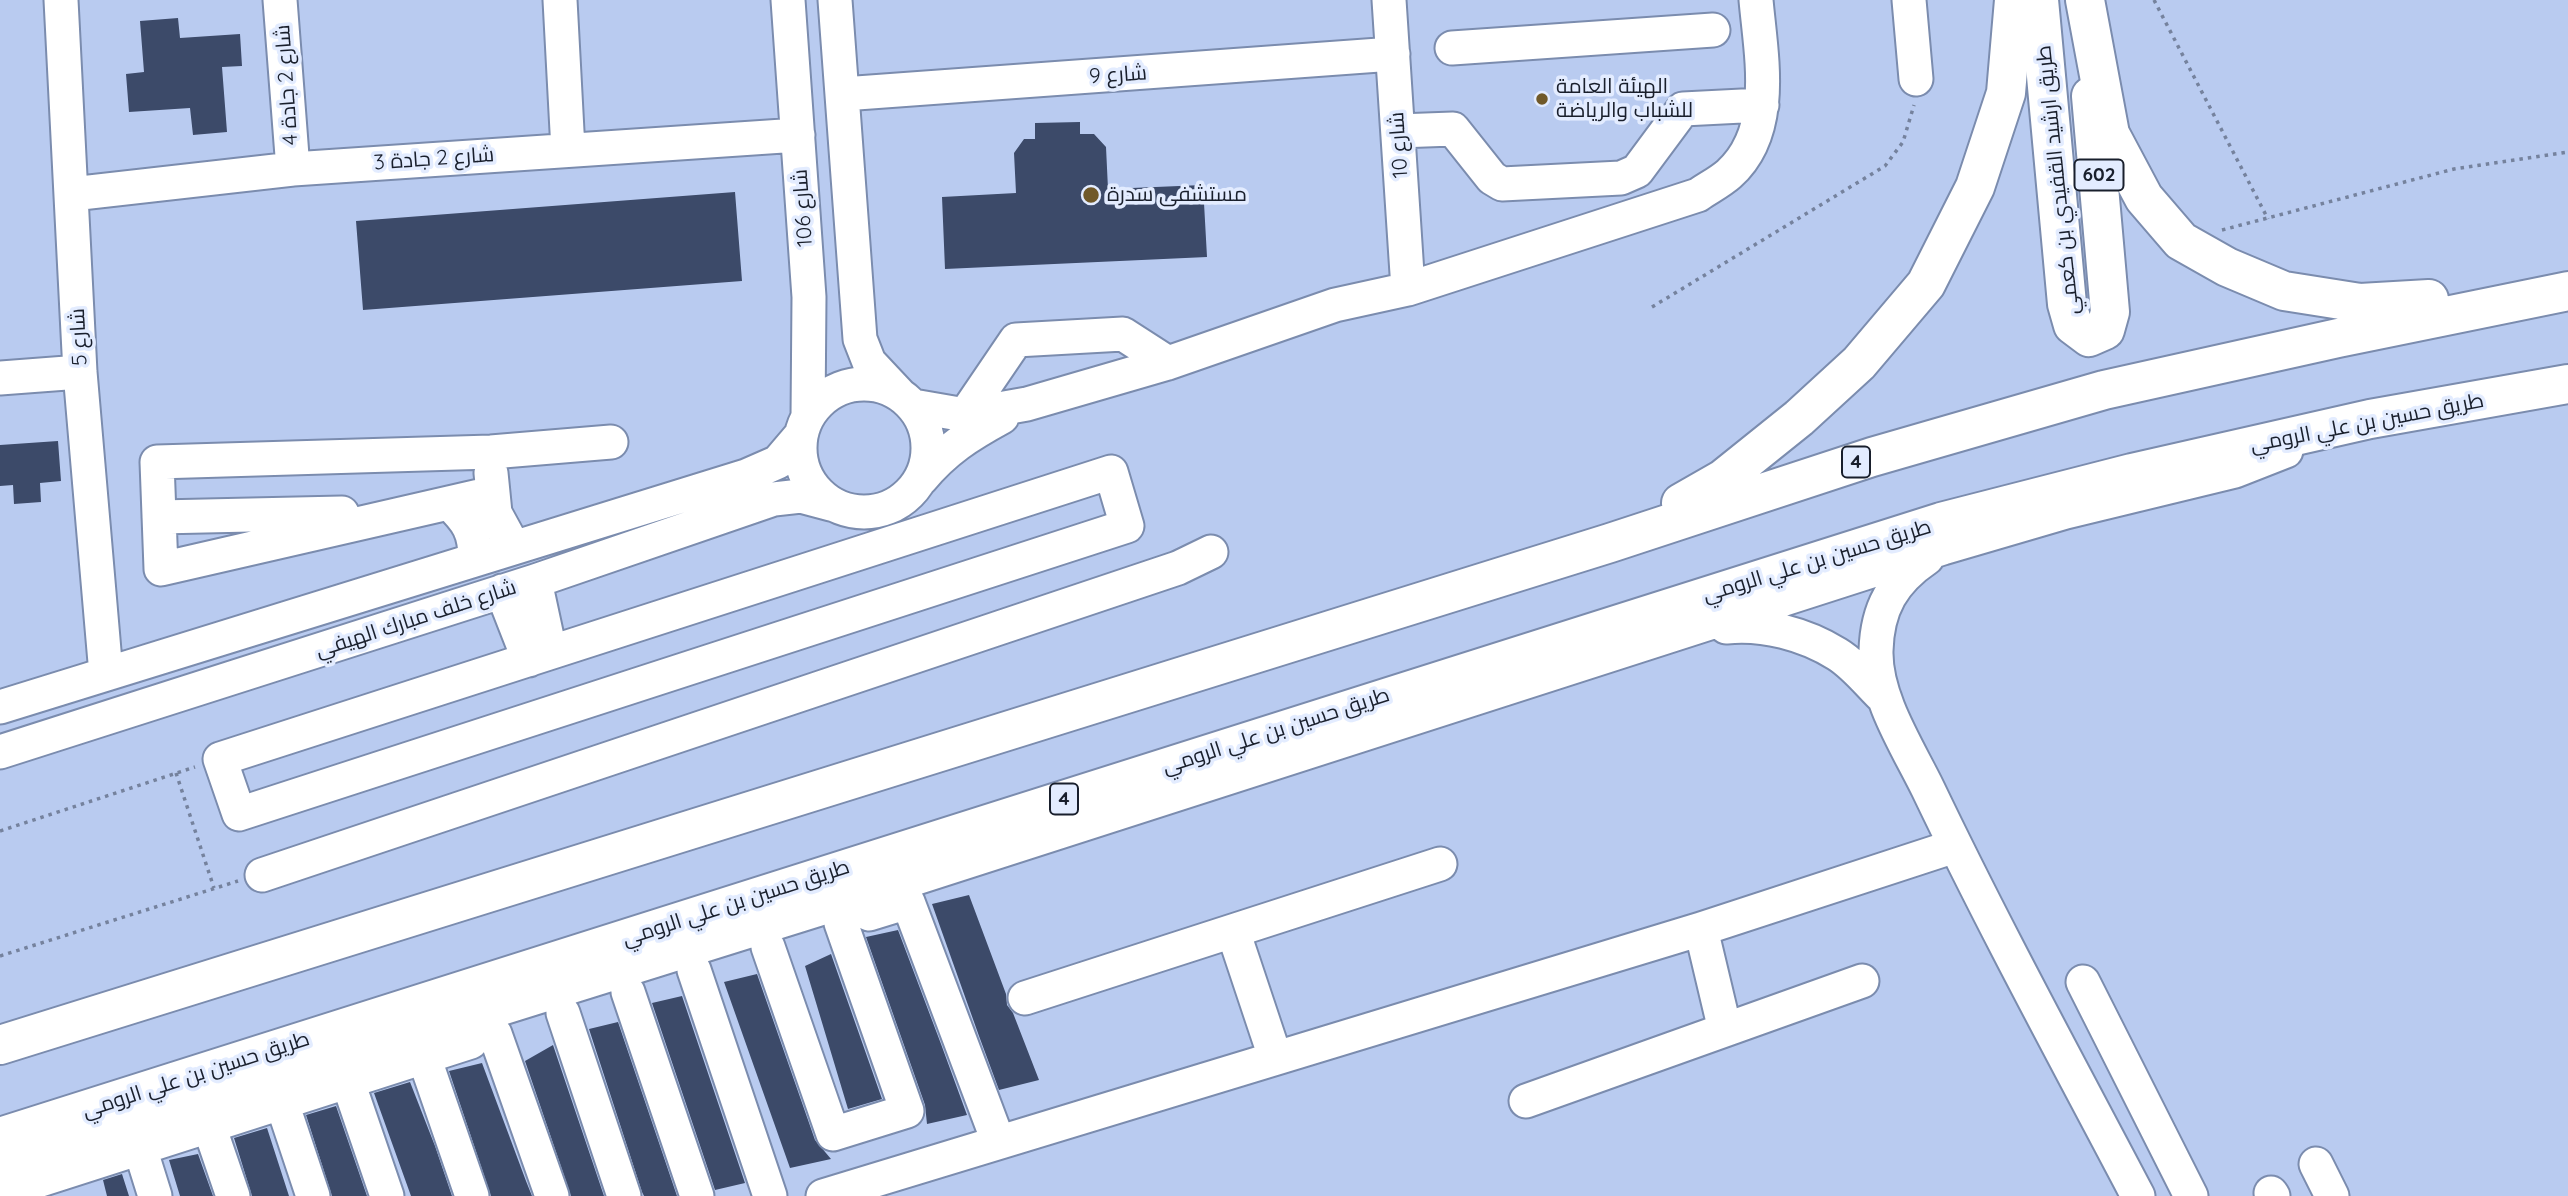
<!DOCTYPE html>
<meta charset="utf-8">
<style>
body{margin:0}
canvas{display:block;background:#b9cbf0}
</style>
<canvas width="2568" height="1196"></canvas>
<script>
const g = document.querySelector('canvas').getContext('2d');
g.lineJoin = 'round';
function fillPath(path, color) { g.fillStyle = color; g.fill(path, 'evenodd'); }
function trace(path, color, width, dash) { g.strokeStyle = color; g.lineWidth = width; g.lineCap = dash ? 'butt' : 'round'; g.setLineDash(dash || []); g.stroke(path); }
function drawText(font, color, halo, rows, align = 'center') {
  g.font = font + ' Quicksand,Cairo,sans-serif'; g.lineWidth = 7; g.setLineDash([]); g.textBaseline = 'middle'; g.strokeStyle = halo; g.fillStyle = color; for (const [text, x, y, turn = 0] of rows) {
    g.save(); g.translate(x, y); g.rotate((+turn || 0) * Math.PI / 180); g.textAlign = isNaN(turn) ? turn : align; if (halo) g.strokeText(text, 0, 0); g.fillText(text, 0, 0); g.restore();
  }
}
fillPath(new Path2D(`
 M178,18L180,38L240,34L242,66L222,67L227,132L193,135L190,108L129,112L126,74L144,72L140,21Z
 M1080,122V134H1094L1106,147L1108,189L1203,185L1207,257L945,269L942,197L1016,193L1014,153L1024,139H1035V123Z
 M735,192L742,281L363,310L356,221Z
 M58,441L61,481L40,483L41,502L14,504L13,485L0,486V445Z
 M969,895L1006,994L1007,1005L1013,1013L1039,1080L999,1090L979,1036L932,904Z
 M898,930L941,1044L967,1115L927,1124L925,1105L866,937Z
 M831,954L882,1099L848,1109L805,966Z
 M757,974L815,1140L831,1159L790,1168L724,982Z
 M682,996L745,1183L715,1190L652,1003Z
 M618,1022L677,1196H644L642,1192L589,1029Z
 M553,1045L604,1196H571L525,1061Z
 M482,1063L526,1181L532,1196H491L449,1071Z
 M410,1082L435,1146L452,1196H411L374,1093Z
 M336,1106L367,1196H332L306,1115Z
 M267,1128L289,1196H252L234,1138Z
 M198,1154L213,1196H180L169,1160Z
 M122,1174L129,1196H107L103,1180Z`), '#3c4a69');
const minor = new Path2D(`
 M61,0L80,372L106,674
 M280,0L293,169
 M560,0L568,150
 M788,0L809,297L808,416
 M835,0L860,339L869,362L900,395
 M1389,0L1408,289
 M1909,0L1916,79
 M1452,48L1713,30
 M843,94L1393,54
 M1398,131L1453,129L1492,178L1502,184L1621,178L1637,171L1683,109L1762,105
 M72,194L293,169L798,135
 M0,378L80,372
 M800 448a64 64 0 1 1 128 0a64 64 0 1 1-128 0Z
 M913,406L965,415L1027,404L1168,363L1335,305L1408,289L1698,195C1708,188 1720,182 1729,174C1777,131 1761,56 1756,0
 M965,415L1016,340L1123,334L1168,363
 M1111,472L1127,526L239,814L220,759Z
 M491,473L495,513L513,546
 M921,479C945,450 969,435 1002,417
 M492,493L161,569L157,462L491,452L611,442
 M449,503C468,521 475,532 475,558
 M159,517L342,513
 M1927,558C1893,581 1877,608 1876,651C1875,698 1908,748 1928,789C1994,927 2067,1061 2138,1196
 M535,581L550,651
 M502,591L529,660
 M1726,627C1763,623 1805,634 1837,654C1855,665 1870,685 1885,699
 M0,707L746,476L778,462L801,435
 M0,752L535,581L774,499L801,496L831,504
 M262,875L1178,568L1211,552
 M869,914L908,902L998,1141
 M1701,929L1725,1030
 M1233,931L1275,1057
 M768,947L833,1134L907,1111L841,923
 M694,970L770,1196
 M2083,982L2191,1196
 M628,992L697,1196
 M1025,998L1440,864
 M563,1013L624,1196
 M495,1034L552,1196
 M424,1057L472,1196
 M348,1082L387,1196
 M1526,1101L1862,981
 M282,1103L313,1196
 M209,1126L233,1196
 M140,1148L155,1196
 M2316,1164L2332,1196
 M0,1165L826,907L1943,548L2066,512L2235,471L2286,451
 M0,1193L471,1042
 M2271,1193L2273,1196
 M823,1196L1701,929L1955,846`);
const major = new Path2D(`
 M2039,0L2067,304L2073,325L2089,337L2105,330L2110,312L2091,96`);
const highway = new Path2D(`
 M2085,0L2110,134L2144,198L2181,241L2227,267L2284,291L2360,303L2429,299
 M1681,503L1723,479L1799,418L1859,363L1926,284L1975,187L2006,93L2014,0
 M0,1045L1610,543L1872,457L2104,390L2338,338L2568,291
 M0,1137L1941,522L2132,473L2370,419L2568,384`);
trace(minor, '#7b8cae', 37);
trace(major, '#7b8cae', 42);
trace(highway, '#7b8cae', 42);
trace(new Path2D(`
 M2154,0L2268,219
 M2222,230L2454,169L2568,152
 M1652,307L1885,166L1903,142L1914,105
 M176,773L214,888
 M0,831L195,767
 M0,956L238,881`), '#75829d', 3.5, [3.5, 5]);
trace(minor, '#fff', 33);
trace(major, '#fff', 38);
trace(highway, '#fff', 38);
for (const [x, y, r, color] of [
 [1542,99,7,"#705929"],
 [1091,195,9,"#705929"]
]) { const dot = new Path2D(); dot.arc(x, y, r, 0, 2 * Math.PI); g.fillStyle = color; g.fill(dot); trace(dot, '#e3ecff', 2.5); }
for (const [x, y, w] of [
 [2099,175,49],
 [1856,462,28],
 [1064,799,28]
]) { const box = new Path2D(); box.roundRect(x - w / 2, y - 15.5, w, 31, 5); g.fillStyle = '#e3ecff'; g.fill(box); trace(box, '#191f2c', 2); }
drawText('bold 19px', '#191f2c', null, [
 ["602",2099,175],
 ["4",1856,462],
 ["4",1064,799]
]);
drawText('21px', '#191f2c', '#e3ecff', [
 ["شارع 9",1118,75,-4],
 ["شارع 2 جادة 4",287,85,-94],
 ["شارع 10",1399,145,-94],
 ["شارع 2 جادة 3",434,159,-4],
 ["طريق ارشيد القفيدي بن كعمي",2058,180,-96],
 ["شارع 106",803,208,-94],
 ["شارع 5",79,337,-93],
 ["طريق حسين بن علي الرومي",2367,423,-11],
 ["طريق حسين بن علي الرومي",1817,561,-17],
 ["شارع خلف مبارك الهيفي",416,619,-18],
 ["طريق حسين بن علي الرومي",1276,731,-18],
 ["طريق حسين بن علي الرومي",736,903,-18],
 ["طريق حسين بن علي الرومي",196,1075,-18]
]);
drawText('21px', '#191f2c', '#e3ecff', [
 ["الهيئة العامة",1556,87],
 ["للشباب والرياضة",1556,111],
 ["مستشفى سدرة",1107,195]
], 'left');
</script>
